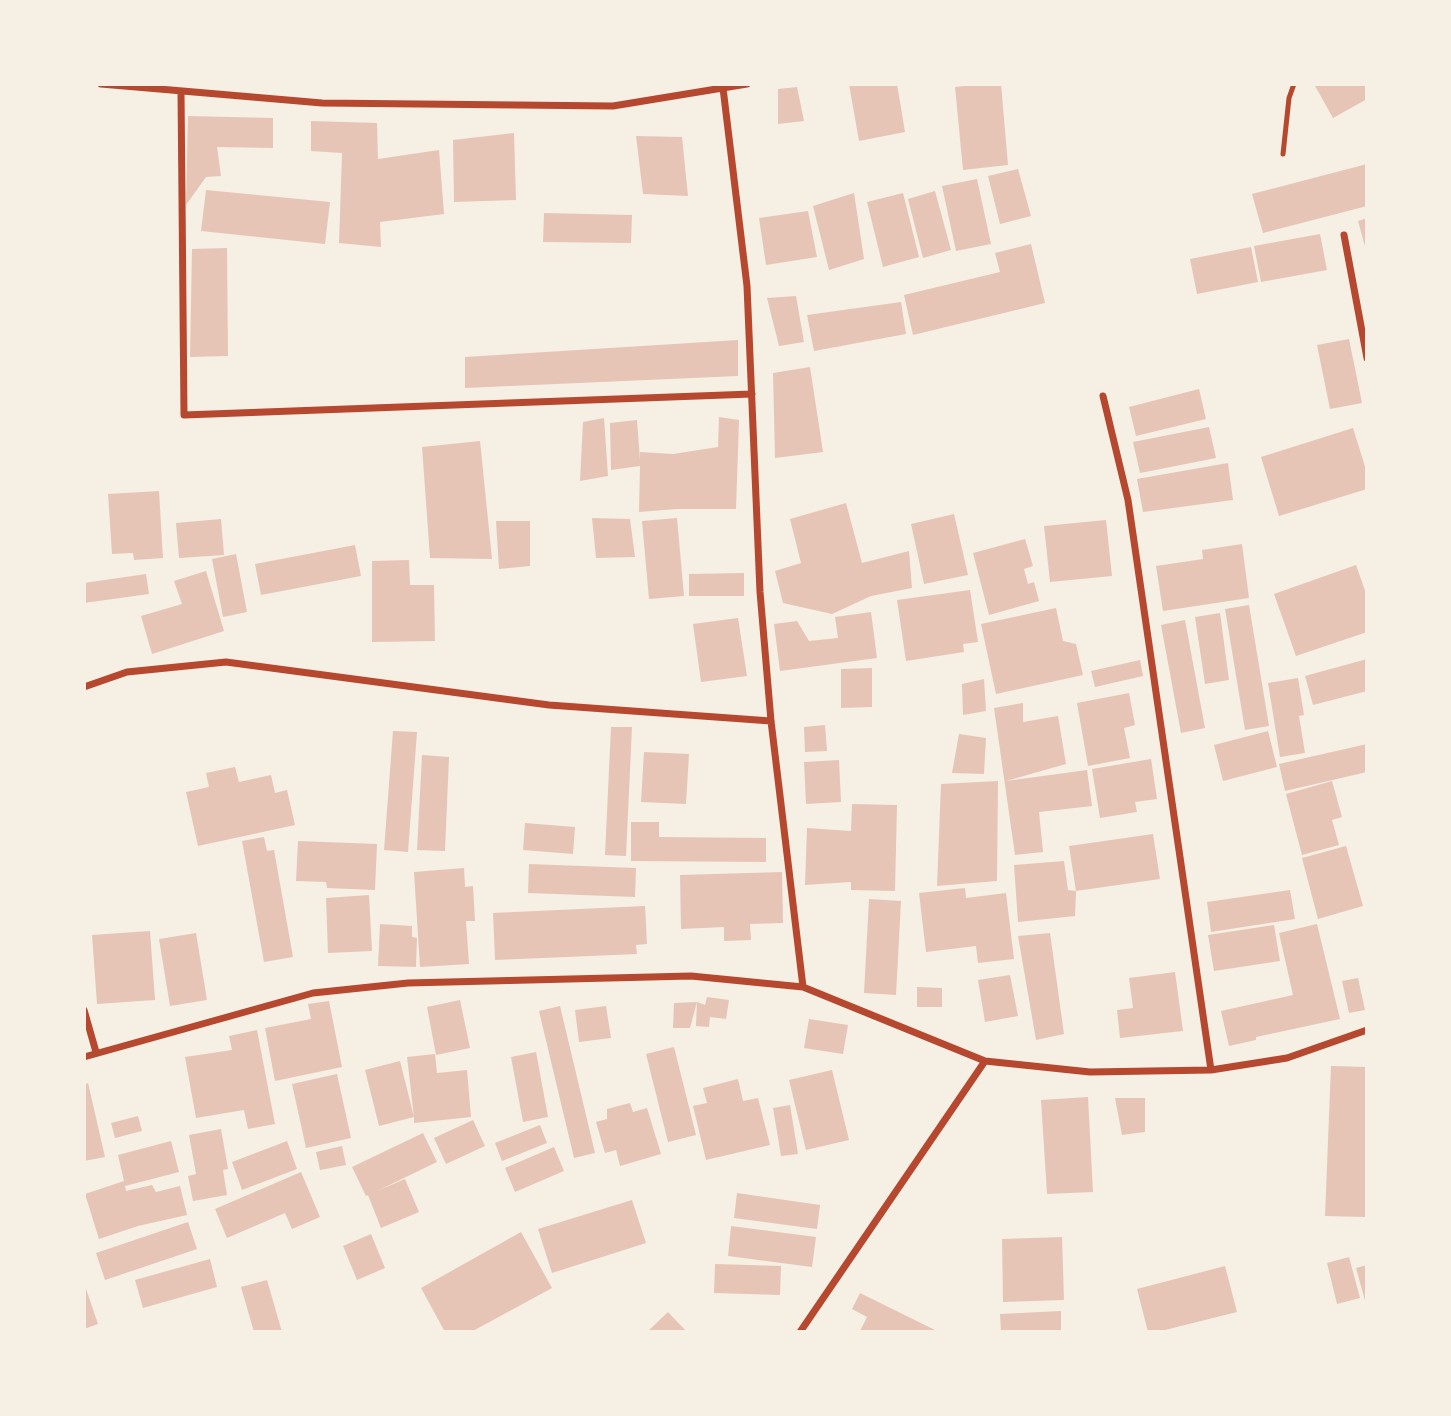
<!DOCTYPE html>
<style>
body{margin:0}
#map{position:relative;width:1451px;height:1416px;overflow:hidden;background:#f6efe4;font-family:"Titillium Web",sans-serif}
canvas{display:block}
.frame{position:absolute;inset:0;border:86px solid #f6efe4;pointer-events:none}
</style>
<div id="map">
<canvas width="1451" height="1416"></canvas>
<div class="frame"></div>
</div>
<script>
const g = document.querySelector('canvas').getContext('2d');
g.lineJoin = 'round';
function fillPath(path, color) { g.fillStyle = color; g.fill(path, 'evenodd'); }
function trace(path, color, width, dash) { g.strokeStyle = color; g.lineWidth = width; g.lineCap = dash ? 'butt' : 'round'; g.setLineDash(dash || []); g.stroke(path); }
fillPath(new Path2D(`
 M849,84H897L905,132L859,141Z
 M983,84H1001L1008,165L963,170L955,87Z
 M1314,84H1367V99L1333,118Z
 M797,87L804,121L778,124V89Z
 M188,116L273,118V148L217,147L221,176L206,177L186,205Z
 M311,121L377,123L378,159L439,150L444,214L380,222L381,247L339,243L342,153L311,151Z
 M514,133L516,200L454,202L453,140Z
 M636,136L682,137L688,196L643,194Z
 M1367,164V206L1263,233L1252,194Z
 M1018,169L1031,216L1000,224L988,176Z
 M977,179L991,244L956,251L942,186Z
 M206,190L330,202L325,244L201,231Z
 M935,191L951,250L923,258L908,199Z
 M854,193L864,259L829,270L813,206Z
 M903,193L919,257L883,267L867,202Z
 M808,211L817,257L766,265L759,218Z
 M544,213L632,215L631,243L543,242Z
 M1367,218V250H1366L1358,221Z
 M1320,234L1327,270L1261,282L1254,246Z
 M1031,244L1045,303L913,335L904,295L1000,272L995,253Z
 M1251,247L1258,282L1197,294L1190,259Z
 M227,248L228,356L190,357L192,249Z
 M796,296L804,342L779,346L767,298Z
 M901,302L906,334L814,351L807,315Z
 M1349,339L1362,403L1330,409L1317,345Z
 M738,340V376L465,388V357Z
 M810,367L823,452L775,458L773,373Z
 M1199,389L1206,419L1136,436L1129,407Z
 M719,417L739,420L736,509H677L639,512L640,466L611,470L610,423L637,420L640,460V452L673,454L718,447Z
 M604,418L608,476L580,481L583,422Z
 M1209,427L1216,458L1140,473L1133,442Z
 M1353,428L1367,473V489L1279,516L1261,457Z
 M480,441L492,559L430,558L422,447Z
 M1228,463L1233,500L1143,512L1137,479Z
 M159,491L163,558L134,560L133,553L112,554L108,494Z
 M846,503L862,563L909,551L912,588L871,596L832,614L783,603L775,571L801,563L790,519Z
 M954,514L968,575L924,584L911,524Z
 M592,518L630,519L635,557L596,558Z
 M677,518L684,596L649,599L642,521Z
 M221,519L224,555L179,558L176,523Z
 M1106,520L1112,576L1050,582L1044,526Z
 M496,521H530V566L499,569Z
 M1025,539L1033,566L1024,569L1028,584L1034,582L1039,601L989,615L973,553Z
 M1242,544L1249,598L1163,611L1156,566L1203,559L1202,550Z
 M355,545L361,576L261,595L255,564Z
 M236,554L247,612L223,617L212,559Z
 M409,560L410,585H434L435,641L372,642V561Z
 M1356,565L1367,596V632L1296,656L1274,594Z
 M206,571L224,631L152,654L141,616L182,604L174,581Z
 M744,573V596H689V574Z
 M146,574L149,594L84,603V583Z
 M970,590L978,642L963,644L964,652L906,661L897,600Z
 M1249,605L1269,726L1245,730L1225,609Z
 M1056,608L1063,641L1076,644L1083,675L996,694L981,624Z
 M871,612L877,658L780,671L774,624L797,621L809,641L838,638L835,617Z
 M1220,613L1229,680L1205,684L1195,617Z
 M738,618L747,676L701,682L693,624Z
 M1185,620L1205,728L1181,733L1161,625Z
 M1367,659V691L1313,705L1305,676Z
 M1140,660L1143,676L1095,687L1091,671Z
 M872,668V707L841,708V669Z
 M1298,678L1304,715L1299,716L1305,753L1280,757L1268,683Z
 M984,679L986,711L963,715L962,684Z
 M1129,693L1135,725L1124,728L1130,758L1088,766L1077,703Z
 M1023,703V722L1058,716L1066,764L1006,781L1087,770L1092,806L1039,812L1043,852L1015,855L994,708Z
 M825,725L827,751L805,752L804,727Z
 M611,727H632L626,856L605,855Z
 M393,731L417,732L408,852L384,850Z
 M1268,731L1277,767L1223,781L1214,745Z
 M959,734L986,738L984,774L952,773Z
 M1367,744V772L1285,791L1279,764Z
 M644,752L689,754L686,804L641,802Z
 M422,755L449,757L445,851L417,850Z
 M1151,759L1157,799L1135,802L1137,812L1100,818L1092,769Z
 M839,760L841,802L806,804L804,762Z
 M235,767L239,782L271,775L275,793L287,790L295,825L198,846L186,792L209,787L206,773Z
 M998,781L997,881L937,886L941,784Z
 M1332,781L1342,817L1332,820L1339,845L1302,855L1286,794Z
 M852,804L897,805L895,891L851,890V882L805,885L807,828L851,831Z
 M631,822H659V837L766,838V862L631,861Z
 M525,823L575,827L573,854L523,850Z
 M1153,834L1160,879L1076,891L1075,916L1018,922L1014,865L1064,861L1068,890L1076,891L1069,846Z
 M264,837L267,851L274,850L293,957L264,962L242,841Z
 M298,841L377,844L375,890L327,888L326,882L296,881Z
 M1346,846L1363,906L1318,919L1302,858Z
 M529,864L636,868L635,897L528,893Z
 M464,868L465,887L473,886L475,921H466L469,964L420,967L414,872Z
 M782,872L783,923L750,924L751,940L724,941V927L681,929L680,875Z
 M965,888L966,898L1006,893L1014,959L978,963L976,946L926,952L919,893Z
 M1290,890L1295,919L1211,932L1207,902Z
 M369,895L372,951L328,953L326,898Z
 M869,899L901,901L896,995L864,993Z
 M645,906L647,944L636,945L637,954L495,960L493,913Z
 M380,924L412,926V937L417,938L416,967L378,966Z
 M1317,924L1340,1019L1256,1037V1040L1229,1046L1221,1011L1293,995L1279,933Z
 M1274,925L1280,961L1214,971L1208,935Z
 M150,931L155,1000L97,1004L92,935Z
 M196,933L207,1000L170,1006L159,939Z
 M1050,933L1064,1034L1036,1040L1018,936Z
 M1175,972L1183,1031L1120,1038L1117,1010L1133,1008L1129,978Z
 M1010,975L1018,1016L985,1022L978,980Z
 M1358,978L1365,1010L1349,1013L1342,981Z
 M917,987L942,988V1007H917Z
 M707,997L729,1000L726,1019L710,1017L709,1027L696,1026L697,1002L705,1005Z
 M460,1000L470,1048L436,1055L427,1007Z
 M329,1001L342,1067L275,1081L265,1028L311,1019L308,1004Z
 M697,1002L690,1028H673L674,1003Z
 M560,1006L595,1153L574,1158L539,1011Z
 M606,1006L611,1038L579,1042L575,1010Z
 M809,1019L848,1025L843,1054L804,1048Z
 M257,1030L275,1124L248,1129L244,1110L196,1118L185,1057L232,1050L229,1036Z
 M674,1047L696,1135L668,1142L646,1054Z
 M536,1052L548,1117L523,1122L511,1057Z
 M435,1054L437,1073L467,1070L471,1117L414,1123V1117L379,1126L365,1070L400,1061L414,1117L407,1057Z
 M1331,1066L1367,1067L1365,1217L1325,1216Z
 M832,1070L849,1140L806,1150L789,1080Z
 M337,1074L351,1138L306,1148L292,1084Z
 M738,1079L743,1101L758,1098L770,1145L706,1160L693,1106L707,1103L703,1088Z
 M88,1083L105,1157L84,1161V1085Z
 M1088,1097L1093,1192L1047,1194L1041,1100Z
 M1115,1098H1145V1132L1122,1135Z
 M630,1103L633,1112L647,1108L661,1154L620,1166L616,1150L605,1153L596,1122L607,1119V1109Z
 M790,1105L798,1154L781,1156L773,1108Z
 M138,1116L142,1131L115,1138L111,1123Z
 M473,1120L485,1146L446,1164L434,1138Z
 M540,1125L547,1143L502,1161L495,1143Z
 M221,1129L228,1169L223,1170L227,1195L193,1201L188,1176L196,1174L189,1135Z
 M423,1133L437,1162L377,1191L405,1179L419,1212L381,1228L368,1195L366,1196L352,1167Z
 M171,1141L179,1172L125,1186L126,1191L152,1185L156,1192L180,1186L187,1215L138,1226L99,1239L85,1194L124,1181L118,1155Z
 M287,1141L297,1169L242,1190L232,1162Z
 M342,1146L346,1165L320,1170L316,1152Z
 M554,1147L564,1171L515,1192L505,1168Z
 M301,1172L320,1217L292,1229L285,1213L227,1238L215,1209Z
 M737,1193L820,1205L817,1229L734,1218Z
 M632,1200L646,1243L552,1273L538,1229Z
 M188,1222L197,1249L105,1280L96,1253Z
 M731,1226L816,1237L812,1267L728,1256Z
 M521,1232L552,1288L471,1332H445L421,1288Z
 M371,1234L385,1268L357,1280L343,1246Z
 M1062,1237L1064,1300L1003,1302L1002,1239Z
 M1349,1257L1360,1298L1337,1304L1327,1263Z
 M210,1259L217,1287L143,1308L135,1280Z
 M715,1264L781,1266L780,1295L714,1293Z
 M1367,1265V1304H1366L1356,1268Z
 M1225,1266L1237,1312L1157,1332H1148L1137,1289Z
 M267,1280L282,1332H254L241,1287Z
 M84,1283L98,1324L84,1329Z
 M860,1293L939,1332H862L860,1331L867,1317L852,1309Z
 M1061,1311V1332H1001L1000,1314Z
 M668,1312L687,1332H647Z`), '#e6c5b7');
trace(new Path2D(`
 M1283,154L1289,98L1294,84`), '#b5482f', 5);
trace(new Path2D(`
 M101,84L322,103L613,106L747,84
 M723,88L747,286L760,592L771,721L803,987
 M181,91L184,415L752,394
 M1344,235L1367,358
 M1103,396L1128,500L1211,1070
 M84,687L127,672L226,662L549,705L771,721
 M84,1010L96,1052
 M84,1057L313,993L408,983L691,976L803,987L985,1061L1090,1072L1211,1070L1287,1058L1367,1030
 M800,1332L985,1061`), '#b5482f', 7);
</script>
